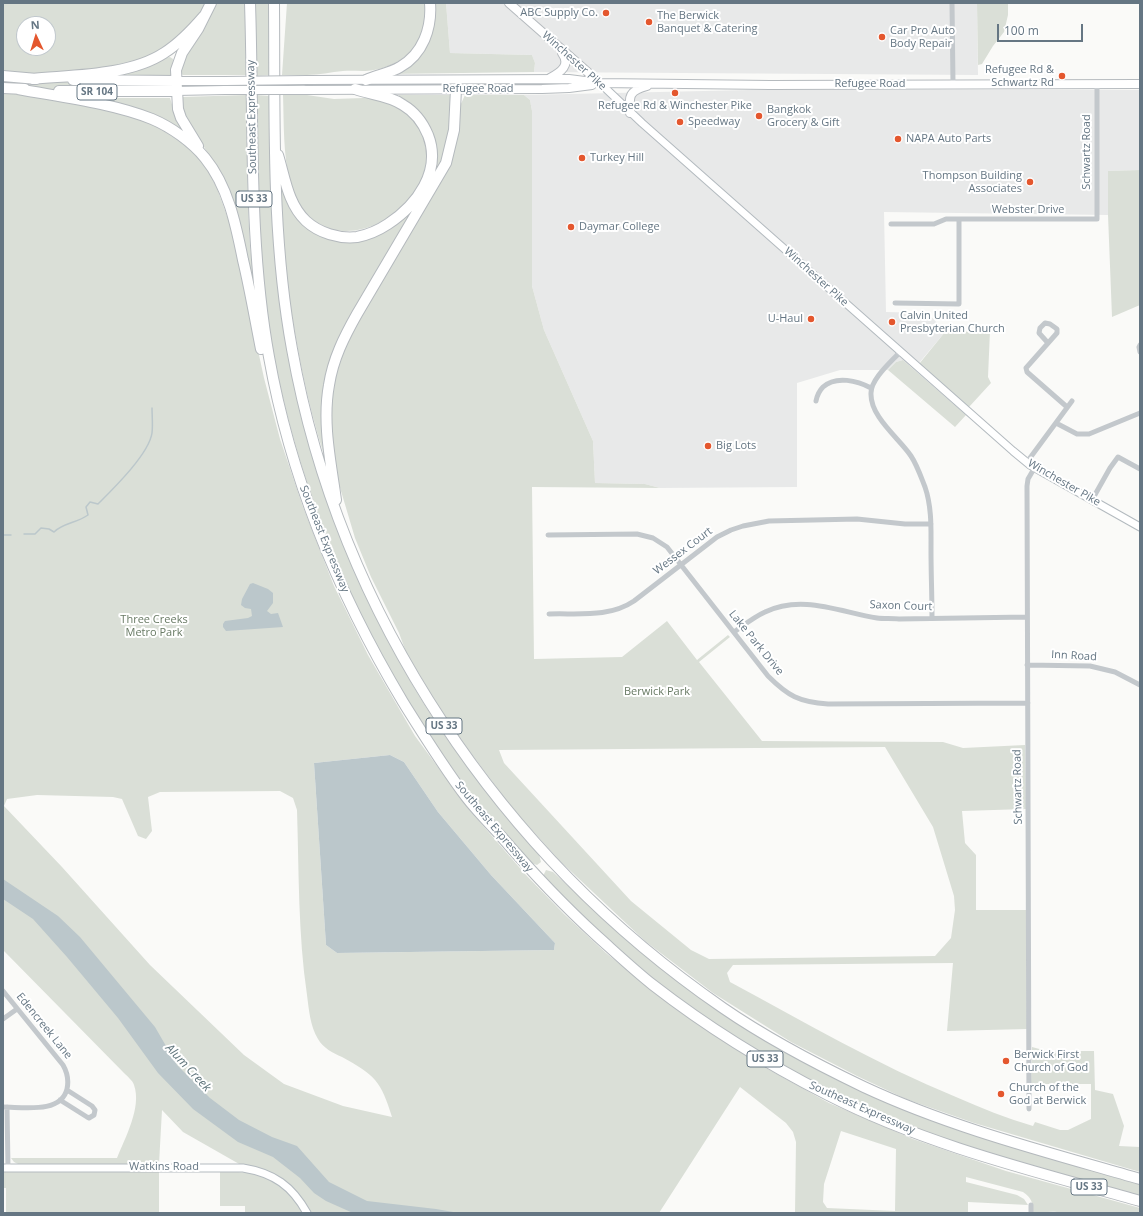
<!DOCTYPE html>
<style>
body{margin:0}
#map{position:relative;width:1143px;height:1216px;overflow:hidden;background:#fafaf8;font-family:"Open Sans",sans-serif}
canvas{display:block}
.frame{position:absolute;inset:0;border:4px solid #657683;pointer-events:none}
.north{position:absolute;left:16px;top:16px;width:40px;height:40px;box-sizing:border-box;background:#fff;border:1px solid #c1c8cd;border-radius:50%;rotate:356deg;font-size:11px;font-weight:700;line-height:16px;text-align:center;color:#657683}
.north::after{content:'';display:block;margin:auto;width:14px;height:18px;background:#e4572e;clip-path:polygon(50% 0,100% 100%,50% 72%,0 100%)}
.scale{position:absolute;left:997px;top:24px;width:86px;height:18px;box-sizing:border-box;border:2px solid #657683;border-top:0;padding-left:5px;font-size:12px;line-height:14px;white-space:nowrap;color:#657683;-webkit-text-stroke:3px #fff;paint-order:stroke}
</style>
<div id="map">
<canvas width="1143" height="1216"></canvas>
<div class="frame"></div>
<div class="north">N</div>
<div class="scale">100 m</div>
</div>
<script>
const g = document.querySelector('canvas').getContext('2d');
g.lineJoin = 'round';
function fillPath(path, color) { g.fillStyle = color; g.fill(path, 'evenodd'); }
function trace(path, color, width, dash) { g.strokeStyle = color; g.lineWidth = width; g.lineCap = dash ? 'butt' : 'round'; g.setLineDash(dash || []); g.stroke(path); }
function drawText(font, color, halo, rows, align = 'center') {
  g.font = font + ' "Open Sans",sans-serif'; g.lineWidth = 4; g.setLineDash([]); g.textBaseline = 'middle'; g.strokeStyle = halo; g.fillStyle = color; for (const [text, x, y, turn = 0] of rows) {
    g.save(); g.translate(x, y); g.rotate((+turn || 0) * Math.PI / 180); g.textAlign = isNaN(turn) ? turn : align; if (halo) g.strokeText(text, 0, 0); g.fillText(text, 0, 0); g.restore();
  }
}
fillPath(new Path2D(`
 M446,3H977L978,75L534,72L535,63L532,55L450,53Z
 M749,90H1140V170L1108,171V215L884,212L886,312L928,313L945,332L914,369L903,360L896,362L888,370H840L797,383V487L660,488L645,484L595,483L593,441L544,330L532,286V111L530,100L524,95Z`), '#e8e9e9');
fillPath(new Path2D(`
 M3,3H206L197,19L182,34L161,51L134,61L127,70L161,58L170,57L173,59L172,75H124L108,98H170L175,114L186,132L119,113L149,122L169,132L192,150L206,165L218,191L232,230L264,378L280,439L303,507L334,586L368,655L415,736L471,812L526,875L564,914L606,953L680,1012L766,1068L829,1103L913,1139L1006,1171L1140,1208V1213H1062C1052,1210 1043,1213 1033,1213C1033,1203 1032,1198 1023,1192L966,1177V1182L1017,1195L1024,1199L1028,1205L968,1202V1213H795L796,1142L793,1132L786,1123L740,1087L659,1213H311L305,1203L290,1194L299,1205L303,1213H245V1206H220V1171L255,1173L183,1132L162,1110L159,1164L20,1165L14,1162L11,1158H117C125,1138 142,1107 134,1085C133,1081 127,1076 124,1073L3,950ZM24,24H48V48H24ZM390,755L404,762L438,812L491,875L555,943L554,950L337,953L326,945L314,763ZM280,791L293,798L297,810C299,872 298,934 307,995C309,1010 310,1026 318,1039C323,1048 333,1053 342,1057C375,1075 381,1081 392,1117L343,1106L284,1084L244,1055L150,965L62,867L4,806L7,799L37,795L113,797L122,799L138,836L146,839L152,831L148,797L160,792ZM841,1131L896,1149L895,1211L827,1208L823,1202L824,1184Z
 M217,3H245L246,75H183L180,73L182,60Z
 M255,3H270V75L256,76Z
 M287,3H425C429,38 409,64 374,70C364,72 353,70 343,71C331,72 319,75 307,75C299,76 291,75 282,75Z
 M433,3H446L450,53L532,55L535,63L534,72L390,74L421,52Z
 M977,3H1008V15L1004,32L993,46L982,64L978,65Z
 M246,95L248,207L250,246L256,297L219,173L180,105L182,97Z
 M256,95L270,96C271,169 272,242 282,315C284,330 287,345 290,360C299,406 311,452 326,497C337,531 353,564 368,596C384,631 401,667 421,699C455,755 496,805 539,854L541,862L537,865L531,863C510,841 488,819 470,794C361,647 287,475 264,293C256,228 258,161 256,95Z
 M283,95C291,95 299,94 307,95C316,96 325,98 334,99C352,99 375,95 392,103C403,107 414,118 420,129C456,193 339,280 294,197C292,193 291,187 290,182C283,154 284,124 283,95Z
 M399,95H452L450,130L442,159L434,175V149L399,98Z
 M465,95H524L530,100L532,111V286L544,330L593,441L595,483L645,484L660,488L532,487L534,659L622,657L667,621L697,660L728,635L730,637L699,662L762,741L943,742L963,748L1025,745L1026,809L962,811L965,843L976,855V910H1026L1027,1029L947,1031L953,963L733,965L727,973L730,982C804,1022 878,1065 956,1097C981,1108 1006,1118 1033,1126L1035,1122L1060,1130H1068L1091,1119V1084H1031L1032,1047L1047,1051H1094L1095,1090L1113,1094L1124,1126L1119,1146L1140,1147V1172L974,1123L906,1099L857,1076L791,1042L713,993L645,941L560,861L512,808L470,752L441,711L406,652L399,633L371,577L355,538L338,481L332,446L331,422L333,379L347,339L441,179L460,106ZM885,747L933,827L954,896L955,910L951,938L935,956L709,959L691,950L631,901L504,763L499,750Z
 M1140,170V305L1112,317L1108,215V171Z
 M283,186L304,222L353,239L417,205L330,361L326,454L324,455C307,402 296,345 288,289C284,255 283,221 281,187Z
 M990,331L988,377L991,383L969,407L919,364L945,332Z
 M903,360L966,415L955,427L888,370L896,362Z
 M546,870L553,872L620,934L681,983L737,1022L828,1074L1140,1182V1197C1066,1176 990,1157 918,1129C805,1085 700,1022 609,942C598,932 586,922 576,912C564,900 554,888 543,876Z
 M3,1171H159V1213H6V1188H3Z`), '#dadfd7');
fillPath(new Path2D(`
 M253,583L268,589L273,593V603L267,611L271,614L278,613L283,627L226,631L223,627V624L225,621L248,618L252,616L251,609L245,608L241,605L242,599L250,584Z
 M390,755L404,762L438,812L491,875L555,943L554,950L337,953L326,945L314,763Z
 M3,879L58,916L80,937L155,1027L177,1065L210,1098L239,1120L272,1137L297,1146L329,1182L367,1201L436,1209L459,1213H353L326,1201L314,1193L300,1178L273,1157L238,1142L193,1109L158,1073L118,1018L67,957L33,919L3,899Z`), '#bbc7cb');
trace(new Path2D(`
 M24,534H35L41,528L49,529L54,532C63,523 77,523 88,515L86,507L90,502L98,504C113,489 149,454 152,433C153,425 152,416 152,408
 M3,535H11`), '#bbc7cb', 1.5);
const secondary = new Path2D(`
 M600,83L642,123L1013,451L1030,465L1140,527
 M3,1168H243C274,1173 292,1186 307,1213`);
const primary = new Path2D(`
 M509,3L600,83
 M550,78C561,72 571,65 562,53
 M307,80L569,79L600,83L770,85L1140,84
 M176,81H225
 M307,90L542,89L569,88L592,85
 M176,91L225,90
 M630,113C629,95 629,91 647,86`);
const highway = new Path2D(`
 M250,3C254,121 248,241 269,357C291,480 339,595 403,702C423,734 444,768 467,798C477,811 489,823 500,835C531,871 562,904 597,936C616,953 634,970 653,985C707,1027 767,1064 828,1095C926,1145 1034,1171 1140,1201
 M274,3C275,119 271,235 292,349C340,617 501,855 723,1008C768,1039 816,1064 864,1087C952,1128 1047,1152 1140,1179
 M3,76L37,79
 M32,79C72,75 129,76 164,53C180,43 192,30 204,16
 M73,80L176,81
 M366,80C377,75 390,73 400,67C423,54 432,28 430,3
 M3,88L25,89
 M18,89C61,97 112,103 152,119C171,127 192,142 205,158C228,186 236,225 243,260C250,289 255,319 261,349
 M59,91H176
 M198,146L181,118L178,109L176,70L182,53L198,29L211,3
 M278,155C285,178 288,204 306,221C319,233 339,239 357,237C367,235 379,230 388,224C417,205 442,171 428,135C423,123 415,112 403,105C389,95 371,95 355,89
 M336,500C331,463 322,423 329,385C333,359 344,337 357,314L446,163L454,130L456,89`);
trace(secondary, '#b3babf', 9);
trace(primary, '#b5babe', 10);
trace(highway, '#b4b9bd', 12);
trace(new Path2D(`
 M952,3L953,84
 M891,224H934L946,219H1097V84
 M895,303L959,304V219
 M1048,343L1039,333L1040,328L1045,323L1050,324L1057,329V333L1026,368L1027,372L1067,407
 M1140,345L1139,347L1140,352
 M900,352C891,362 871,379 871,393C870,417 899,438 911,456C917,465 921,477 925,487C932,507 931,530 931,551C931,573 932,596 932,618
 M816,401C817,396 819,391 823,387C836,375 858,381 871,388
 M1056,423L1077,434H1089L1140,413
 M1027,462L1072,401
 M1092,500L1110,468L1118,457L1140,469
 M548,535L637,534L653,538L667,547L768,676C788,696 799,702 828,704L1028,703
 M549,614C578,613 609,618 634,601L717,537L731,530L743,526L769,521L857,519L905,524H931
 M734,632C744,625 754,617 765,612C802,594 840,612 877,618C884,619 892,618 899,619L1027,617
 M1027,665L1090,666L1115,672L1140,685
 M3,991L63,1065C67,1072 69,1080 67,1089C61,1114 23,1107 3,1107
 M3,1019L17,1009
 M60,1100L87,1117L89,1118L94,1115L95,1110L92,1106L67,1090
 M7,1107L8,1168
 M1029,1109L1027,486L1028,479L1035,467
 M1031,1205V1213`), '#c3c8cc', 5);
trace(secondary, '#fff', 7);
trace(primary, '#fff', 8);
trace(highway, '#fff', 10);
const primaryBridge = new Path2D(`
 M225,81L307,80
 M225,90H307`);
trace(primaryBridge, '#b5babe', 10, []);
trace(primaryBridge, '#fff', 8);
for (const [x, y, r, color] of [
 [606,13,4,"#e4572e"],
 [649,22,4,"#e4572e"],
 [882,37,4,"#e4572e"],
 [1062,76,4,"#e4572e"],
 [675,93,4,"#e4572e"],
 [759,116,4,"#e4572e"],
 [680,122,4,"#e4572e"],
 [898,139,4,"#e4572e"],
 [582,158,4,"#e4572e"],
 [1030,182,4,"#e4572e"],
 [571,227,4,"#e4572e"],
 [811,319,4,"#e4572e"],
 [892,322,4,"#e4572e"],
 [708,446,4,"#e4572e"],
 [1006,1061,4,"#e4572e"],
 [1001,1094,4,"#e4572e"]
]) { const dot = new Path2D(); dot.arc(x, y, r, 0, 2 * Math.PI); g.fillStyle = color; g.fill(dot); trace(dot, '#fff', 1.5); }
for (const [x, y, w] of [
 [97,92,40],
 [254,199,36],
 [444,726,36],
 [765,1059,36],
 [1089,1187,36]
]) { const box = new Path2D(); box.roundRect(x - w / 2, y - 8, w, 16, 3); g.fillStyle = '#fff'; g.fill(box); trace(box, '#657683', 1); }
drawText('bold 10px', '#657683', null, [
 ["SR 104",97,92],
 ["US 33",254,199],
 ["US 33",444,726],
 ["US 33",765,1059],
 ["US 33",1089,1187]
]);
drawText('11px', '#657683', '#fff', [
 ["ABC Supply Co.",598,13,"right"],
 ["The Berwick",657,16],
 ["Banquet & Catering",657,29],
 ["Car Pro Auto",890,31],
 ["Body Repair",890,44],
 ["Refugee Rd &",1054,70,"right"],
 ["Schwartz Rd",1054,83,"right"],
 ["Refugee Rd & Winchester Pike",675,106,"center"],
 ["Bangkok",767,110],
 ["Grocery & Gift",767,123],
 ["Speedway",688,122],
 ["NAPA Auto Parts",906,139],
 ["Turkey Hill",590,158],
 ["Thompson Building",1022,176,"right"],
 ["Associates",1022,189,"right"],
 ["Daymar College",579,227],
 ["Calvin United",900,316],
 ["Presbyterian Church",900,329],
 ["U-Haul",803,319,"right"],
 ["Big Lots",716,446],
 ["Berwick First",1014,1055],
 ["Church of God",1014,1068],
 ["Church of the",1009,1088],
 ["God at Berwick",1009,1101]
], 'left');
drawText('11px', '#657683', '#fff', [
 ["Winchester Pike",574,61,42],
 ["Refugee Road",870,84],
 ["Refugee Road",478,89],
 ["Southeast Expressway",252,117,-91],
 ["Schwartz Road",1087,152,-90],
 ["Webster Drive",1028,210],
 ["Winchester Pike",816,277,42],
 ["Winchester Pike",1064,483,30],
 ["Southeast Expressway",324,539,68],
 ["Wessex Court",683,551,-37],
 ["Saxon Court",901,606,2],
 ["Lake Park Drive",756,643,51],
 ["Inn Road",1074,656,3],
 ["Schwartz Road",1018,787,-91],
 ["Southeast Expressway",494,827,50],
 ["Edencreek Lane",44,1026,51],
 ["Southeast Expressway",862,1108,24],
 ["Watkins Road",164,1167]
]);
drawText('11px', '#687a64', '#fff', [
 ["Three Creeks",154,620],
 ["Metro Park",154,633],
 ["Berwick Park",657,692]
]);
drawText('italic 12px', '#60757c', '#fff', [
 ["Alum Creek",188,1068,47]
]);
</script>
